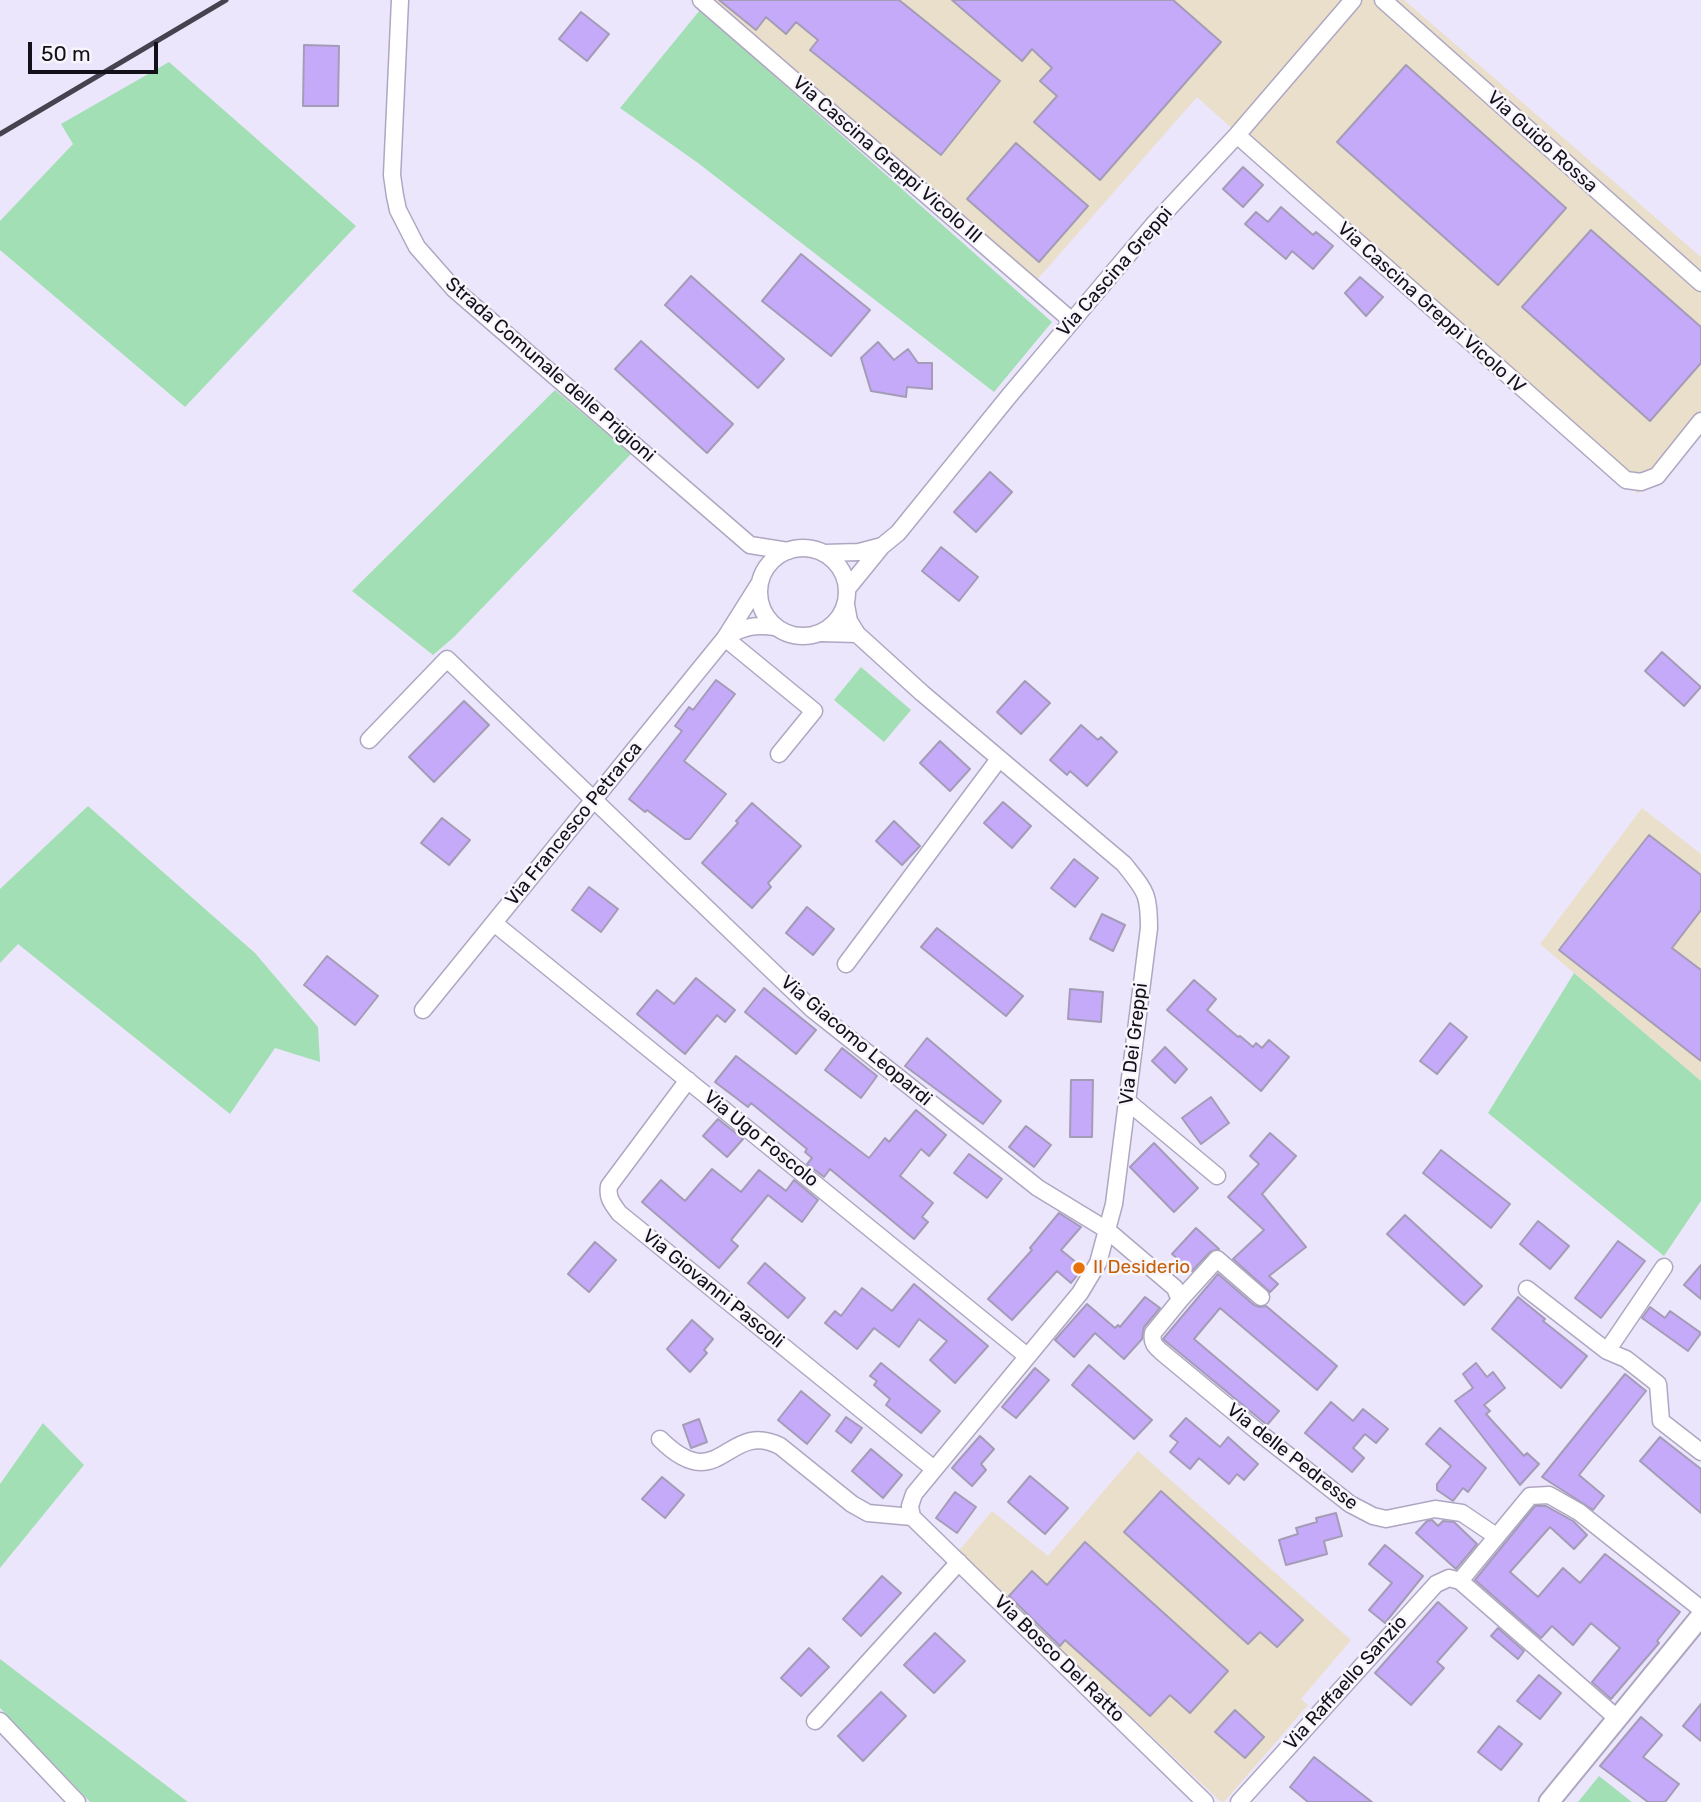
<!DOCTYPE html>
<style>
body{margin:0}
#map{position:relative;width:1701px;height:1802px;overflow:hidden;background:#ece6fc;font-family:Rubik,sans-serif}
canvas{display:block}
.scale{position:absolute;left:28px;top:42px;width:130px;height:32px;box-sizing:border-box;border:4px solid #13101a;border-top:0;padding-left:9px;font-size:21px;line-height:24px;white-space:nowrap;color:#13101a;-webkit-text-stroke:5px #f8f6fc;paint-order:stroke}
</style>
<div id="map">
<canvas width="1701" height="1802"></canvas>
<div class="scale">50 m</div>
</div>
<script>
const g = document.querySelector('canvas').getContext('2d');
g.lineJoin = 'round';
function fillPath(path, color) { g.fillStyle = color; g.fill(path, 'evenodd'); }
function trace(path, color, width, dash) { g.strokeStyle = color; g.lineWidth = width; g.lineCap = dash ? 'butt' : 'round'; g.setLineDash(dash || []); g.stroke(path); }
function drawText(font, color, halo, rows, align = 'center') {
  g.font = font + ' Rubik,sans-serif'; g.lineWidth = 5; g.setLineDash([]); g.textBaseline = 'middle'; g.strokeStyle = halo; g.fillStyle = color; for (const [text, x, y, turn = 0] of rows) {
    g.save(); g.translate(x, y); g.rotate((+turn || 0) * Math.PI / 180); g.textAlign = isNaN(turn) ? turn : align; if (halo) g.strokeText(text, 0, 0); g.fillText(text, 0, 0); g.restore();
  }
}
fillPath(new Path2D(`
 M711,0H1404L1701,257V415L1638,494L1197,97L1036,281Z
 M1642,808L1701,854V1081L1540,944Z
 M1138,1451L1351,1640L1301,1699L1308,1705L1224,1802H1221L958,1552L992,1511L1048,1556Z`), '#e9dfca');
fillPath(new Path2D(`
 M700,10L1052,322L994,392L698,163L620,108Z
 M169,62L356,226L185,407L0,250V221L73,144L61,124Z
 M555,390L631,454L454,637L433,655L352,591Z
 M861,667L911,710L884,742L834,700Z
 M88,806L255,953L318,1027L320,1062L275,1048L230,1114L18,944L0,963V889Z
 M1574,973L1701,1081V1201L1664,1256L1488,1113Z
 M43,1423L84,1465L0,1568V1484Z
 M0,1659L188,1802H90L0,1708Z
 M1599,1776L1632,1802H1578Z`), '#a3dfb4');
const building = new Path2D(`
 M719,0H899L1000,81L941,155L810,50L818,40L796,22L786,34L766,17L756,30Z
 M952,0H1173L1221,42L1100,180L1034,122L1057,96L1040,81L1052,68L1032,49L1022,61Z
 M581,12L609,34L587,61L559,39Z
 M304,45L339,46L338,106H303Z
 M1406,65L1566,208L1498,285L1337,142Z
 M1016,143L1088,206L1039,262L967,199Z
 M1243,167L1263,185L1243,207L1223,189Z
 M1281,207L1313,235L1316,232L1333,246L1313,269L1292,251L1286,259L1245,224L1256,212L1268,222Z
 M1591,230L1701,327V363L1650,421L1522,307Z
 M801,254L870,310L831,356L762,301Z
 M691,276L784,359L758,388L665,305Z
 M1360,277L1383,297L1366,316L1345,293Z
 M641,341L733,424L707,453L615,369Z
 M878,342L894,360L908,349L918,363H932V389L907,387L906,397L871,391L861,358Z
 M990,472L1012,492L976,532L954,512Z
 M941,547L978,577L959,601L922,571Z
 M1662,652L1701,687L1684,706L1645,671Z
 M716,680L735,694L684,761L726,794L690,839H685L647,810L645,812L629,799L682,731L675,726L689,707L693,710Z
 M1025,681L1050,703L1021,734L997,712Z
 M464,701L489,725L434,782L409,757Z
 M1081,725L1098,740L1101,737L1117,752L1087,786L1070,771L1067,775L1050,760Z
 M940,741L970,769L950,791L920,763Z
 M1003,802L1031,826L1012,848L984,823Z
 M752,803L801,846L768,883L771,887L752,908L702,863L738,823L736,821Z
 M442,818L470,840L449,865L421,843Z
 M894,821L920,846L902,865L876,841Z
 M1649,835L1701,875V910L1672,948L1701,970V1061L1559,950Z
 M1074,859L1098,878L1075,907L1051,888Z
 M589,887L618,909L601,932L572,910Z
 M807,907L834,929L813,955L786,933Z
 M1102,914L1125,925L1113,951L1090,939Z
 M937,928L1023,996L1006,1016L921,947Z
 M327,956L378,996L355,1025L304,985Z
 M696,978L735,1010L725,1022L717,1015L685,1054L637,1014L657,990L674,1004Z
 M1194,980L1216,999L1207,1010L1238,1037L1240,1036L1253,1047L1256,1043L1262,1048L1269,1040L1289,1057L1261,1091L1167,1010Z
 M764,988L816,1030L796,1054L745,1012Z
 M1070,989L1103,992L1101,1022L1068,1019Z
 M1450,1023L1467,1037L1437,1074L1420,1061Z
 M927,1038L1001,1101L983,1124L905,1066Z
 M1165,1047L1187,1069L1175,1083L1152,1061Z
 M842,1048L877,1076L861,1098L825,1070Z
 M736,1056L869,1158L885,1138L889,1142L916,1110L946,1135L929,1156L921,1149L900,1176L933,1203L922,1217L928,1222L914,1239L830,1169L824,1177L807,1164L812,1158L805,1152L807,1149L751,1103L748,1107L715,1082Z
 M1071,1080H1093L1092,1137H1070Z
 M1211,1097L1229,1123L1201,1144L1182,1118Z
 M718,1119L743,1139L727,1157L703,1136Z
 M1026,1126L1051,1145L1034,1167L1009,1147Z
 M1270,1133L1296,1156L1262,1194L1306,1247L1269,1276L1278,1284L1270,1292L1233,1259L1264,1230L1228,1197L1259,1164L1250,1156Z
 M1154,1143L1198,1188L1174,1212L1130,1167Z
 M1441,1150L1510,1204L1491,1228L1423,1173Z
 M969,1154L1002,1179L987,1198L954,1173Z
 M712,1169L741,1192L759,1170L786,1191L794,1180L818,1200L802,1222L768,1195L731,1240L738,1246L719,1268L642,1202L661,1180L685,1201Z
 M1059,1213L1081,1227L1061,1250L1083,1268L1071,1283L1057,1271L1012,1320L988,1299L1032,1250L1030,1248Z
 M1405,1215L1482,1286L1464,1305L1387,1234Z
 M1538,1221L1569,1246L1550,1269L1520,1244Z
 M1196,1228L1219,1249L1210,1252L1192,1271L1172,1254Z
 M1618,1241L1645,1261L1601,1318L1575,1298Z
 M595,1242L616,1260L589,1292L568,1274Z
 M765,1263L805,1298L788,1318L748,1283Z
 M1701,1265V1299L1684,1285Z
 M1218,1274L1254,1305L1260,1307L1266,1306L1337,1366L1317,1390L1220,1308L1194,1339L1279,1411L1267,1425L1163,1339Z
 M914,1284L988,1346L955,1383L930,1360L947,1341L919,1319L899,1347L874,1328L857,1349L825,1323L835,1311L841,1316L862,1288L892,1311Z
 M1145,1297L1160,1308L1144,1327L1142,1339L1124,1359L1095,1333L1074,1357L1055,1340L1087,1304L1115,1328L1118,1325L1120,1327Z
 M1518,1297L1545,1319L1543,1321L1587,1356L1561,1388L1492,1329Z
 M1650,1307L1665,1318L1670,1311L1701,1333L1688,1351L1642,1318Z
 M692,1320L713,1339L704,1350L707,1353L690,1372L667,1349Z
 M881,1363L940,1411L921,1433L886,1405L890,1399L874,1385L877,1381L870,1376Z
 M1476,1363L1487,1377L1493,1372L1505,1388L1484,1405L1490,1411L1486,1414L1524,1456L1527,1453L1539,1464L1520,1485L1455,1401L1473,1388L1463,1374Z
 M1089,1365L1152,1420L1134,1439L1072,1385Z
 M1035,1368L1049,1380L1016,1418L1002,1407Z
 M1625,1374L1646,1391L1579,1475L1604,1496L1593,1510L1542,1477Z
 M801,1391L830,1415L807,1444L778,1420Z
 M1331,1402L1353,1421L1363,1409L1388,1429L1376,1443L1365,1434L1353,1448L1364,1458L1352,1472L1305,1433Z
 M846,1417L862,1428L851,1443L836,1431Z
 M1186,1418L1220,1447L1228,1437L1258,1464L1244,1480L1237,1474L1229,1484L1199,1458L1190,1469L1170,1452L1178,1442L1170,1436Z
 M699,1419L707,1442L691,1448L683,1425Z
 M1440,1428L1486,1468L1468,1492L1463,1488L1453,1501L1437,1490V1484L1451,1466L1426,1444Z
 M980,1436L994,1449L981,1464L986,1470L972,1486L952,1468Z
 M1660,1437L1701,1469V1513L1640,1461Z
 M871,1449L902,1475L883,1498L852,1471Z
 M1030,1476L1068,1508L1045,1534L1008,1502Z
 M662,1477L684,1495L665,1518L642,1499Z
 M1161,1491L1303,1620L1277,1647L1260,1632L1248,1644L1124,1532Z
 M955,1492L976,1507L957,1533L936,1518Z
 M1535,1506H1546L1573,1521L1587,1535L1574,1549L1550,1527L1510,1572L1538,1597L1563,1568L1580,1583L1605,1554L1680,1612L1657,1641L1659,1643L1611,1699L1592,1682L1620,1648L1591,1623L1573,1645L1552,1626L1541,1638L1475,1580Z
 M1336,1513L1342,1536L1324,1541L1327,1554L1286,1565L1279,1540L1298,1534L1296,1528L1317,1522L1316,1518Z
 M1432,1520L1438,1526L1443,1521L1454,1522L1477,1544L1456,1569L1416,1533L1427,1521Z
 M1085,1542L1228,1671L1190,1713L1170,1695L1150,1716L1065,1640L1060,1646L1009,1596L1032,1571L1047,1585Z
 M1385,1545L1423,1576L1385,1623L1369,1610L1392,1583L1369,1564Z
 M882,1576L901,1593L861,1636L843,1619Z
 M1438,1602L1467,1628L1437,1662L1444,1668L1411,1705L1375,1673Z
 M1498,1628L1524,1651L1518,1659L1491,1636Z
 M935,1633L965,1661L934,1693L904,1665Z
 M809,1648L829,1667L801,1696L781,1678Z
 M1539,1675L1561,1693L1540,1719L1517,1701Z
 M881,1692L906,1716L863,1761L838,1736Z
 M1701,1704V1741L1683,1726Z
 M1235,1710L1264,1737L1245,1758L1215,1732Z
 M1641,1717L1662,1735L1643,1757L1679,1784L1665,1802H1648L1600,1766Z
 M1499,1726L1522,1744L1501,1770L1478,1752Z
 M1314,1757L1372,1802H1308L1290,1787Z`);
fillPath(building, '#c5aaf9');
trace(building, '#a49cb7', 2);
const minor = new Path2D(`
 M400,0L392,175L395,196L398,210L417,247L454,289L750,545L788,551
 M701,0L1072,321
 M1383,0L1701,283
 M1237,135L1626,480L1641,482L1657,476L1701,421
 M759 592a44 44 0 1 1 88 0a44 44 0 1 1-88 0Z
 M824,553L859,552L882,546
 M847,589L882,546L898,533L1009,396L1110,276L1155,223L1237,135L1353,0
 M821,633L857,634L849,621L846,605
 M857,634L922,693L1124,864C1145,891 1149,892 1149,928L1114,1204L1098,1263L1080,1293L914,1494L910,1506L912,1517
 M727,636C744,627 755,624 775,627
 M725,638L814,711L779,754
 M369,740L447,659L812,1009L1038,1188L1107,1230L1175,1288L1180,1300L1153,1333C1151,1344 1156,1347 1164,1354L1257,1431L1350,1504L1373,1516L1386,1519L1435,1509L1462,1513L1496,1536
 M494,923L1027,1356
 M846,964L999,759
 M423,1010L725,638L759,584
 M688,1080L609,1186C607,1198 612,1203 619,1213L934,1469
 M1127,1101L1217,1176
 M1664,1267L1607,1351L1626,1359L1658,1384L1661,1421L1701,1452
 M1527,1289L1607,1351
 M1180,1300L1217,1259L1261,1297
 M660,1439C720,1499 727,1419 780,1446L852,1504L868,1513L912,1517
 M912,1517L1205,1802
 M1460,1581L1618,1719
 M0,1721L77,1802
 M815,1721L959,1562
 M1239,1802L1436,1584L1449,1578L1460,1581L1530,1496L1549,1495L1579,1512L1701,1609`);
const tertiary = new Path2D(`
 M1549,1802L1701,1616`);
trace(minor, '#afa7c2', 19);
trace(tertiary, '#afa7c2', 23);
trace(minor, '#fff', 16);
trace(tertiary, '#fff', 19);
trace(new Path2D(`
 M0,134L226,0`), '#46424f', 5);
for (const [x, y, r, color] of [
 [1079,1268,7,"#e8710a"]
]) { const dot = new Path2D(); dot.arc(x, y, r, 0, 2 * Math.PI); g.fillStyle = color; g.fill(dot); trace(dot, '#f8f6fc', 2.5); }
drawText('19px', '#13101a', '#f8f6fc', [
 ["Via Guido Rossa",1542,142,42],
 ["Via Cascina Greppi Vicolo III",887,160,41],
 ["Via Cascina Greppi",1115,272,-49],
 ["Via Cascina Greppi Vicolo IV",1431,308,42],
 ["Strada Comunale delle Prigioni",550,370,41],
 ["Via Francesco Petrarca",574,824,-51],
 ["Via Giacomo Leopardi",856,1041,40],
 ["Via Dei Greppi",1134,1044,-83],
 ["Via Ugo Foscolo",761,1139,39],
 ["Via Giovanni Pascoli",713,1289,39],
 ["Via delle Pedresse",1292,1457,38],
 ["Via Bosco Del Ratto",1059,1659,44],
 ["Via Raffaello Sanzio",1346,1683,-48]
]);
drawText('19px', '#c56008', '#f8f6fc', [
 ["Il Desiderio",1093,1268]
], 'left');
</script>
